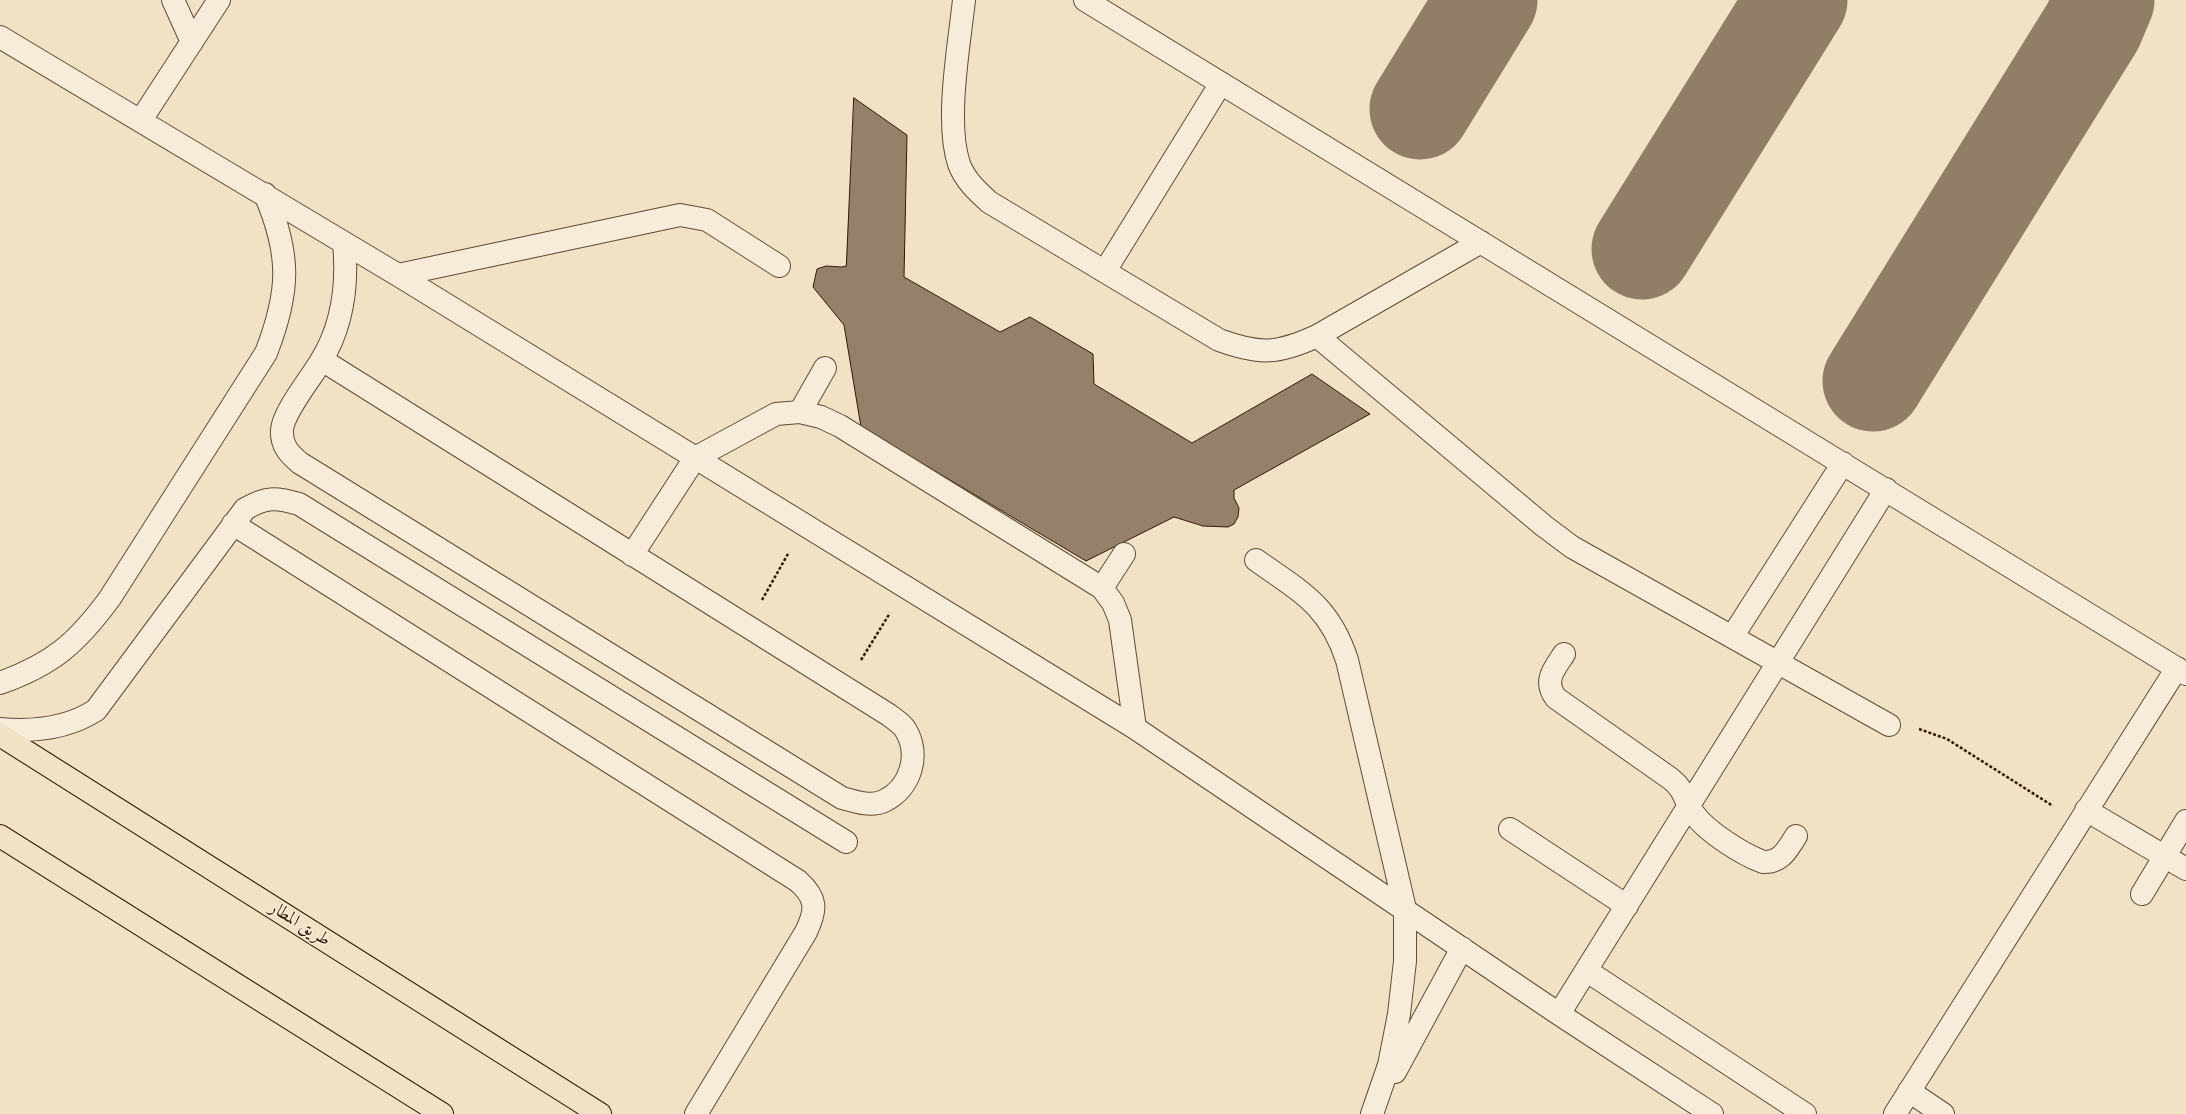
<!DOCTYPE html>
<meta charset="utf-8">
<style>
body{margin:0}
canvas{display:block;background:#f1e1c5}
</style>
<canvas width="2186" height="1114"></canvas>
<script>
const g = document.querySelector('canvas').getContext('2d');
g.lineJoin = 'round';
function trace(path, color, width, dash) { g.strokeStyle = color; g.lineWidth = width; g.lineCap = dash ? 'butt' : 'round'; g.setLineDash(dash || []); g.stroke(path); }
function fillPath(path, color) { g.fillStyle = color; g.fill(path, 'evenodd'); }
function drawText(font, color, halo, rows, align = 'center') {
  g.font = font + ' "EB Garamond",Amiri,serif'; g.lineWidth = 3; g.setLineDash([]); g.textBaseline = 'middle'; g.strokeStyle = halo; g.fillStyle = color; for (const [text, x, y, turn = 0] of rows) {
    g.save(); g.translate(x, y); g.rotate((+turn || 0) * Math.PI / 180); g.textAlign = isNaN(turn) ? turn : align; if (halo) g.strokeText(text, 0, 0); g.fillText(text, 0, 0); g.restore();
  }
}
trace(new Path2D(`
 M1420,109L1487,0
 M1642,249L1797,0
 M1873,381L2093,26L2104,0`), '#917e66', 101);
const building = new Path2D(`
 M854,98L907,135L904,277L1000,332L1030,317L1093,354L1094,384L1192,443L1312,374L1370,414L1234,490V498L1239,508L1238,517L1234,524L1228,527L1203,526L1174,517L1086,561L861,427L844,325L813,287L817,269L826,266L842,267L846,266Z`);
fillPath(building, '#958169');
trace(building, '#311a06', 1);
const minor = new Path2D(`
 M173,0L192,42
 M964,0C959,46 945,122 959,164C965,180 977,191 989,202L1219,340C1260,355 1278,354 1317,336L1481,242
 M1085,0L2186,674
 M0,37L398,275L1135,728L1559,1014L1712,1114
 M141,120L219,0
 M1105,271L1221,83
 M398,275L680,215L707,220L779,266
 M1317,336L1544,526L1572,547L1889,725
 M322,360L889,715C894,719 902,724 905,729C921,754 911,788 884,801C871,807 856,802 842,798L300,463C289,454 281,445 282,430C283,412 312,377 321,361C343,325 348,284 344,243
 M800,412L825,368
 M233,524L798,881C817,898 817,909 806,932L696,1114
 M632,555L695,458L776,414L800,412L821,417L840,426L1102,588L1113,603L1120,620L1135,728
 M1256,560C1301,592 1329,605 1347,660L1405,909V961L1399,1014L1389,1065L1372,1114
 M1102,588L1124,554
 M1732,637L1843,463
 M1564,654C1554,669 1543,681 1556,698L1671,779C1686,791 1684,801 1694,814C1707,832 1742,854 1763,862C1781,863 1787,850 1796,836
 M0,683C53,664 77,643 110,598L266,353C290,291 291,255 265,194
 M0,729C34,732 67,729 96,710L245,509C266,497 275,497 299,504L846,842
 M2086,810L2186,869
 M1510,829L1627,906
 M2142,894L2186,821
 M1587,971L1805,1114
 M1559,1014L1886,489
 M1395,1072L1462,948
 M1909,1091L1943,1114
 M1895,1114L2177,668`);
const major = new Path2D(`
 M0,735L600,1114
 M0,836L442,1114`);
trace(minor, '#614c36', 24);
trace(major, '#311a06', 24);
trace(new Path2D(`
 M762,600L789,552
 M861,660L890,613
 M1919,729L1947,739L2053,806`), '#311a06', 2.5, [3, 2]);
trace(minor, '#f6ecd9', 22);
trace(major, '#f1e1c5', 22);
drawText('18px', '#311a06', '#f6ecd9', [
 ["طريق المطار",300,924,32]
]);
</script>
